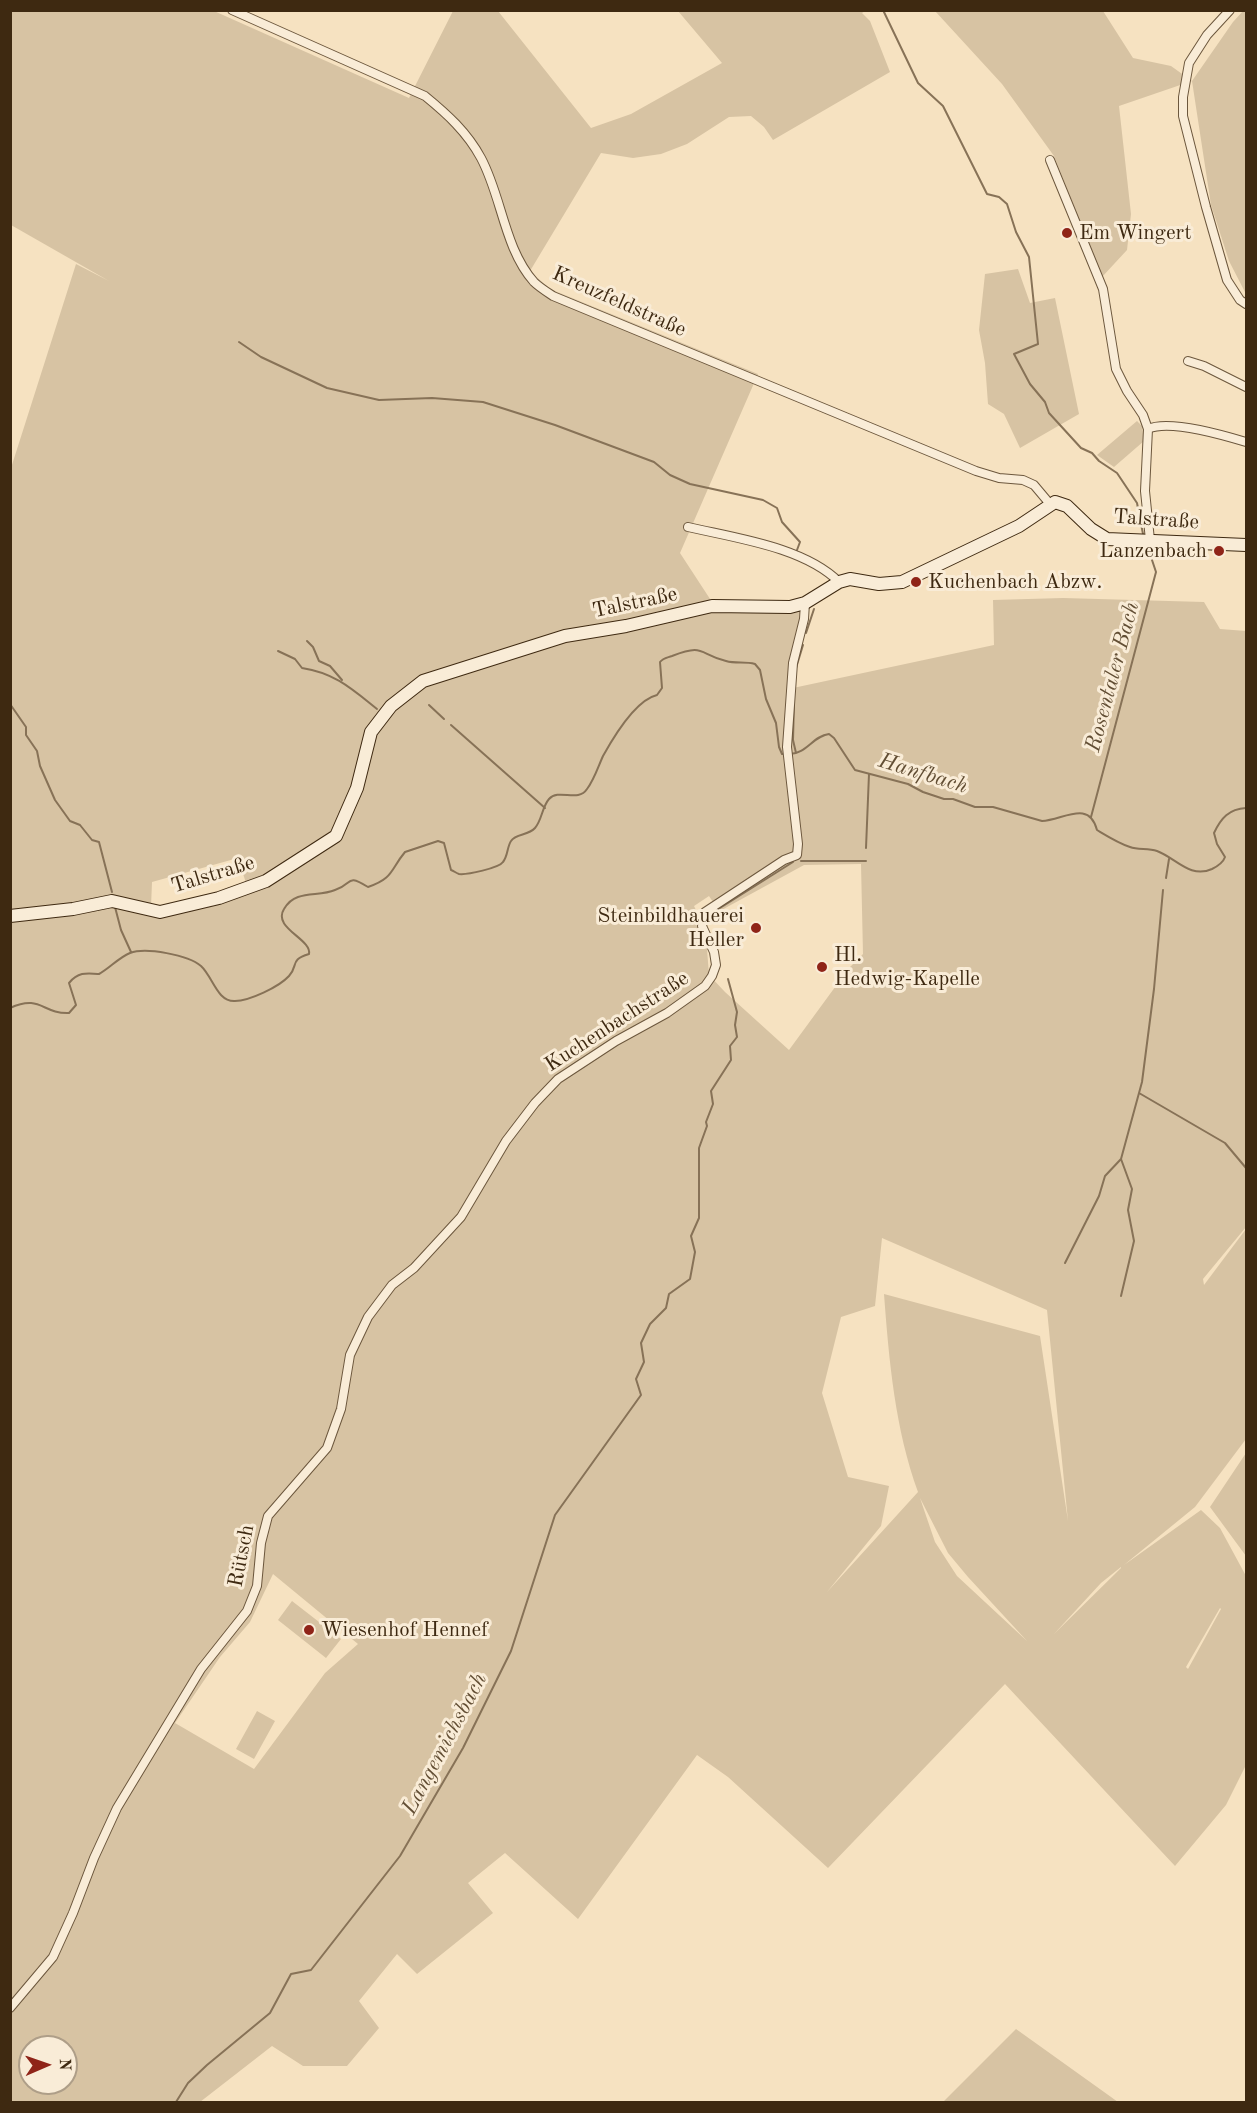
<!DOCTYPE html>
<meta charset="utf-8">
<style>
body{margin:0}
#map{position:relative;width:1257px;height:2113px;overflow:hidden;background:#f6e2c1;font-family:"Old Standard TT",serif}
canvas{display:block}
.frame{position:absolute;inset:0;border:12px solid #3e2911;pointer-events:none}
.north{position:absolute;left:18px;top:2035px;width:60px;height:60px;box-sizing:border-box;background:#f9ecd7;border:2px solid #ae9e88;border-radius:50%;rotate:88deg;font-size:16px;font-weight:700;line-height:24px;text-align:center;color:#3e2911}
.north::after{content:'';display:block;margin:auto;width:21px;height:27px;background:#8f2418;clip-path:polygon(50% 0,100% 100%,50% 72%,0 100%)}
</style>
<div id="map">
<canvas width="1257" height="2113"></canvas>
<div class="frame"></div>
<div class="north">N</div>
</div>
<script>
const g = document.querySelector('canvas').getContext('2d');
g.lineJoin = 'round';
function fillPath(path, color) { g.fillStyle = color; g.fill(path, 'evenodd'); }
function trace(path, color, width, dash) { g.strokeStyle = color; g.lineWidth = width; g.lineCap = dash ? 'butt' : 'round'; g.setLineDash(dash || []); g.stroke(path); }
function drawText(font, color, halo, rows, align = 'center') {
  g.font = font + ' "Old Standard TT",serif'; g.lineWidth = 6; g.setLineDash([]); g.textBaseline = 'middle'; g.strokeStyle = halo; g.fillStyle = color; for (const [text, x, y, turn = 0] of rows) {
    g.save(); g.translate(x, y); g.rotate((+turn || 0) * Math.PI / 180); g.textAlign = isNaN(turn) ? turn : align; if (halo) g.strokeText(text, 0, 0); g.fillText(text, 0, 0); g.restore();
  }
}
fillPath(new Path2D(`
 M10,11H214L409,98L453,11H498L591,128L631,114L722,63L678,11H865L862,13L870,21L890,72L773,140L764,127L751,116L729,117L687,144L661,154L633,158L601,153L530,271L550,289L758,374L680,553L712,602L801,600L793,688L994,645L993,600L1063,598L1204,602L1220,629L1246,631V1227L1203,1279L1204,1285L1246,1229V1439L1195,1507L1124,1565L1201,1510L1220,1528L1246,1576V1765L1226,1805L1175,1866L1005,1684L828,1868L728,1777L697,1755L578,1919L505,1853L468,1883L493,1913L417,1974L397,1954L359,2001L379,2028L347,2066H303L272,2046L200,2102H11V468L76,264L109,281L11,225ZM238,858L246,883L217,894L160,909L151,907L152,882ZM861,864L863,954L849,968L789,1050L725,992L709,975L707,949L696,924L804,865ZM709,896L713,902L697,912L694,906ZM882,1238L1047,1310L1068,1521L1040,1336L884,1294C889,1361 895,1429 918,1492L827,1592L881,1526L889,1486L848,1477L822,1393L841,1317L875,1306ZM920,1498L948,1553L968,1577L1027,1641L957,1576L935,1542ZM1121,1567V1568L1054,1634L1101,1583ZM273,1574L358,1644L325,1673L254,1769L175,1723L220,1657L250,1622ZM1220,1608L1221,1609L1188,1669L1186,1667ZM30,2047H66V2083H30Z
 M935,11H1103L1133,58L1171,66L1192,81L1233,22L1243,11H1246V294L1229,261L1211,205L1192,81L1119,106L1131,214L1127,250L1102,277L1054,156L1002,84Z
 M1018,269L1030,303L1055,298L1079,414L1020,448L1004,414L988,404L985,363L979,330L985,274Z
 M1137,421L1142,426L1144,441L1114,467L1097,455Z
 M1246,1453V1556L1210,1507Z
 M292,1601L341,1639L326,1658L278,1620Z
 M257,1711L275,1721L254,1759L236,1749Z
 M1016,2029L1118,2102H943Z`), '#d7c3a3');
trace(new Path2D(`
 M883,10L918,83L943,106L987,194L999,197L1007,204L1016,232L1029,257L1038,344L1014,354L1030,384L1045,402L1049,413L1081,448L1092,453L1099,461L1117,473L1137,503L1143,534
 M239,342L261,357L327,388L379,400L432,398L483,402L555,425L654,462L670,475L690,484L763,500L777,508L782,522L800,542L797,550
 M806,633L814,609
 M307,641L313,647L319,661L330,666L342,680
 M278,651L295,659L302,668C335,673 352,689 377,709
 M796,668L803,645
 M794,702L793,740L796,753
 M10,704L26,727V735L37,751L40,766L55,800L70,821L80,825L92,840L99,842L112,892
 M429,705L444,719
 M451,725L545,808
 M790,754C806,754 813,736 829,734L834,738L855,770L908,784L923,792L944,799H953L975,807H993L1042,821C1063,820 1089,799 1097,830C1107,836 1118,843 1130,847C1138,850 1148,848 1157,851C1176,858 1190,879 1212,869C1218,866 1223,863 1225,857L1217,844L1214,833C1221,818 1229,809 1246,808
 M1091,817L1156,572L1147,545
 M866,848L869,774
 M801,861H866
 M1166,878L1169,859
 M115,907L121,930L131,952
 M706,923L712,913L793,862
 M10,1008C41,994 42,1014 69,1013L76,1005L69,983C78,972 86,973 99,974C110,968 118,958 130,953C146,947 188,955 201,966C213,977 217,1002 235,1001C249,1001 279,987 289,976C299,965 289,960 309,954C312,939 272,928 284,909C287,904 292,899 298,897C310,893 323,895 335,890C354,884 345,873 368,887C394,878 390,870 405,852L438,841L444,843L451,870C454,871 456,873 459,874C467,875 499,868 503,862C508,856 507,847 511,841C516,833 528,836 535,828C542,820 542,807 549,799C559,788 578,803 587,789C594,780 598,767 603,756C613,738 636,700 657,695L662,688L660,662C663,658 666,658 672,656C705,643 698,654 726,661C736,664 745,661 755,664L760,670L766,699L776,723L779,747L782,754H784
 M1139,1093L1225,1143L1246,1168
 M1065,1263L1099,1196L1105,1176L1121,1159
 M1121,1296L1134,1241L1128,1210L1132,1189L1121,1159L1142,1082L1154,989L1163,890
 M176,2102L188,2083L207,2065L270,2013L291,1974L311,1970L400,1856L463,1748L511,1651L555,1515L641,1395L636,1379L644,1362L641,1343L650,1324L666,1308L669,1294L690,1279L695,1252L691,1236L699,1218V1148L707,1126L706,1122L713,1104L711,1091L731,1060L730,1046L737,1037L735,1025L737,1012L728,979`), '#877257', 2);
const street = new Path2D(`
 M232,10L425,96C447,114 467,132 481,158C502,197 504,248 534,282C539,287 547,292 553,296L976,471L999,478L1023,480L1034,485L1050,504
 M1230,10L1207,35L1189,63L1183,97V116L1206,207L1227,280L1240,300L1246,304
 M1050,160L1103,289L1116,369L1127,391L1143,415L1148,429L1145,491L1150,540
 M1188,361L1204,366L1246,387
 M1148,429C1169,419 1223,435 1246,442
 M688,527C735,538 804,547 839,582
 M10,2008L53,1957L73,1913L94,1858L117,1808L201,1669L247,1611L257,1586L261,1543L268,1516L327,1448L341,1409L350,1355L368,1317L392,1285L414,1268L461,1217L506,1141L535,1103L558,1079L616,1041L667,1013L705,986L712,976L716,965L714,952L702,926L705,912L784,860L797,855L798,844L787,747L793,663L804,619L805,603`);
const secondary = new Path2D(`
 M10,916L73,909L112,901L160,912L219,898L266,881L336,836L357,788L371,732L391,706L423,681L565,636L626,626L712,606L790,607L805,603L839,582L850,579L879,584L902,582L1019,526L1055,502L1067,506L1091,529L1107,539L1246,545`);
trace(street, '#6c573d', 10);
trace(secondary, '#3e2911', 14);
trace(street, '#f9ecd7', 8);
trace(secondary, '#f9ecd7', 12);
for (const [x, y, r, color] of [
 [1067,233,6,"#8f2418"],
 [1219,551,6,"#8f2418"],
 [916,582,6,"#8f2418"],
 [756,928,6,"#8f2418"],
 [822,967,6,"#8f2418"],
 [309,1630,6,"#8f2418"]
]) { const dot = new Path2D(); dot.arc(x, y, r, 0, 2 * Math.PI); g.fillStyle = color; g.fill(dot); trace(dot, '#f9ecd7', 2); }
drawText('21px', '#3e2911', '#f9ecd7', [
 ["Em Wingert",1079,233],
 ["Lanzenbach",1207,551,"right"],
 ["Kuchenbach Abzw.",928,582],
 ["Steinbildhauerei",744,916,"right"],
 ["Heller",744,940,"right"],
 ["Hl.",834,955],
 ["Hedwig-Kapelle",834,979],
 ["Wiesenhof Hennef",321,1630]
], 'left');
drawText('21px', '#3e2911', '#f9ecd7', [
 ["Kreuzfeldstraße",619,302,24],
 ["Talstraße",1156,520,4],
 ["Talstraße",635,603,-12],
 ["Talstraße",213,875,-17],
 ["Kuchenbachstraße",617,1022,-33],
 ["Rütsch",242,1556,-79]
]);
drawText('italic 22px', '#624e34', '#f9ecd7', [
 ["Rosentaler Bach",1113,677,-75],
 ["Hanfbach",923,774,17],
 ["Langemichsbach",445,1744,-62]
]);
</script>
